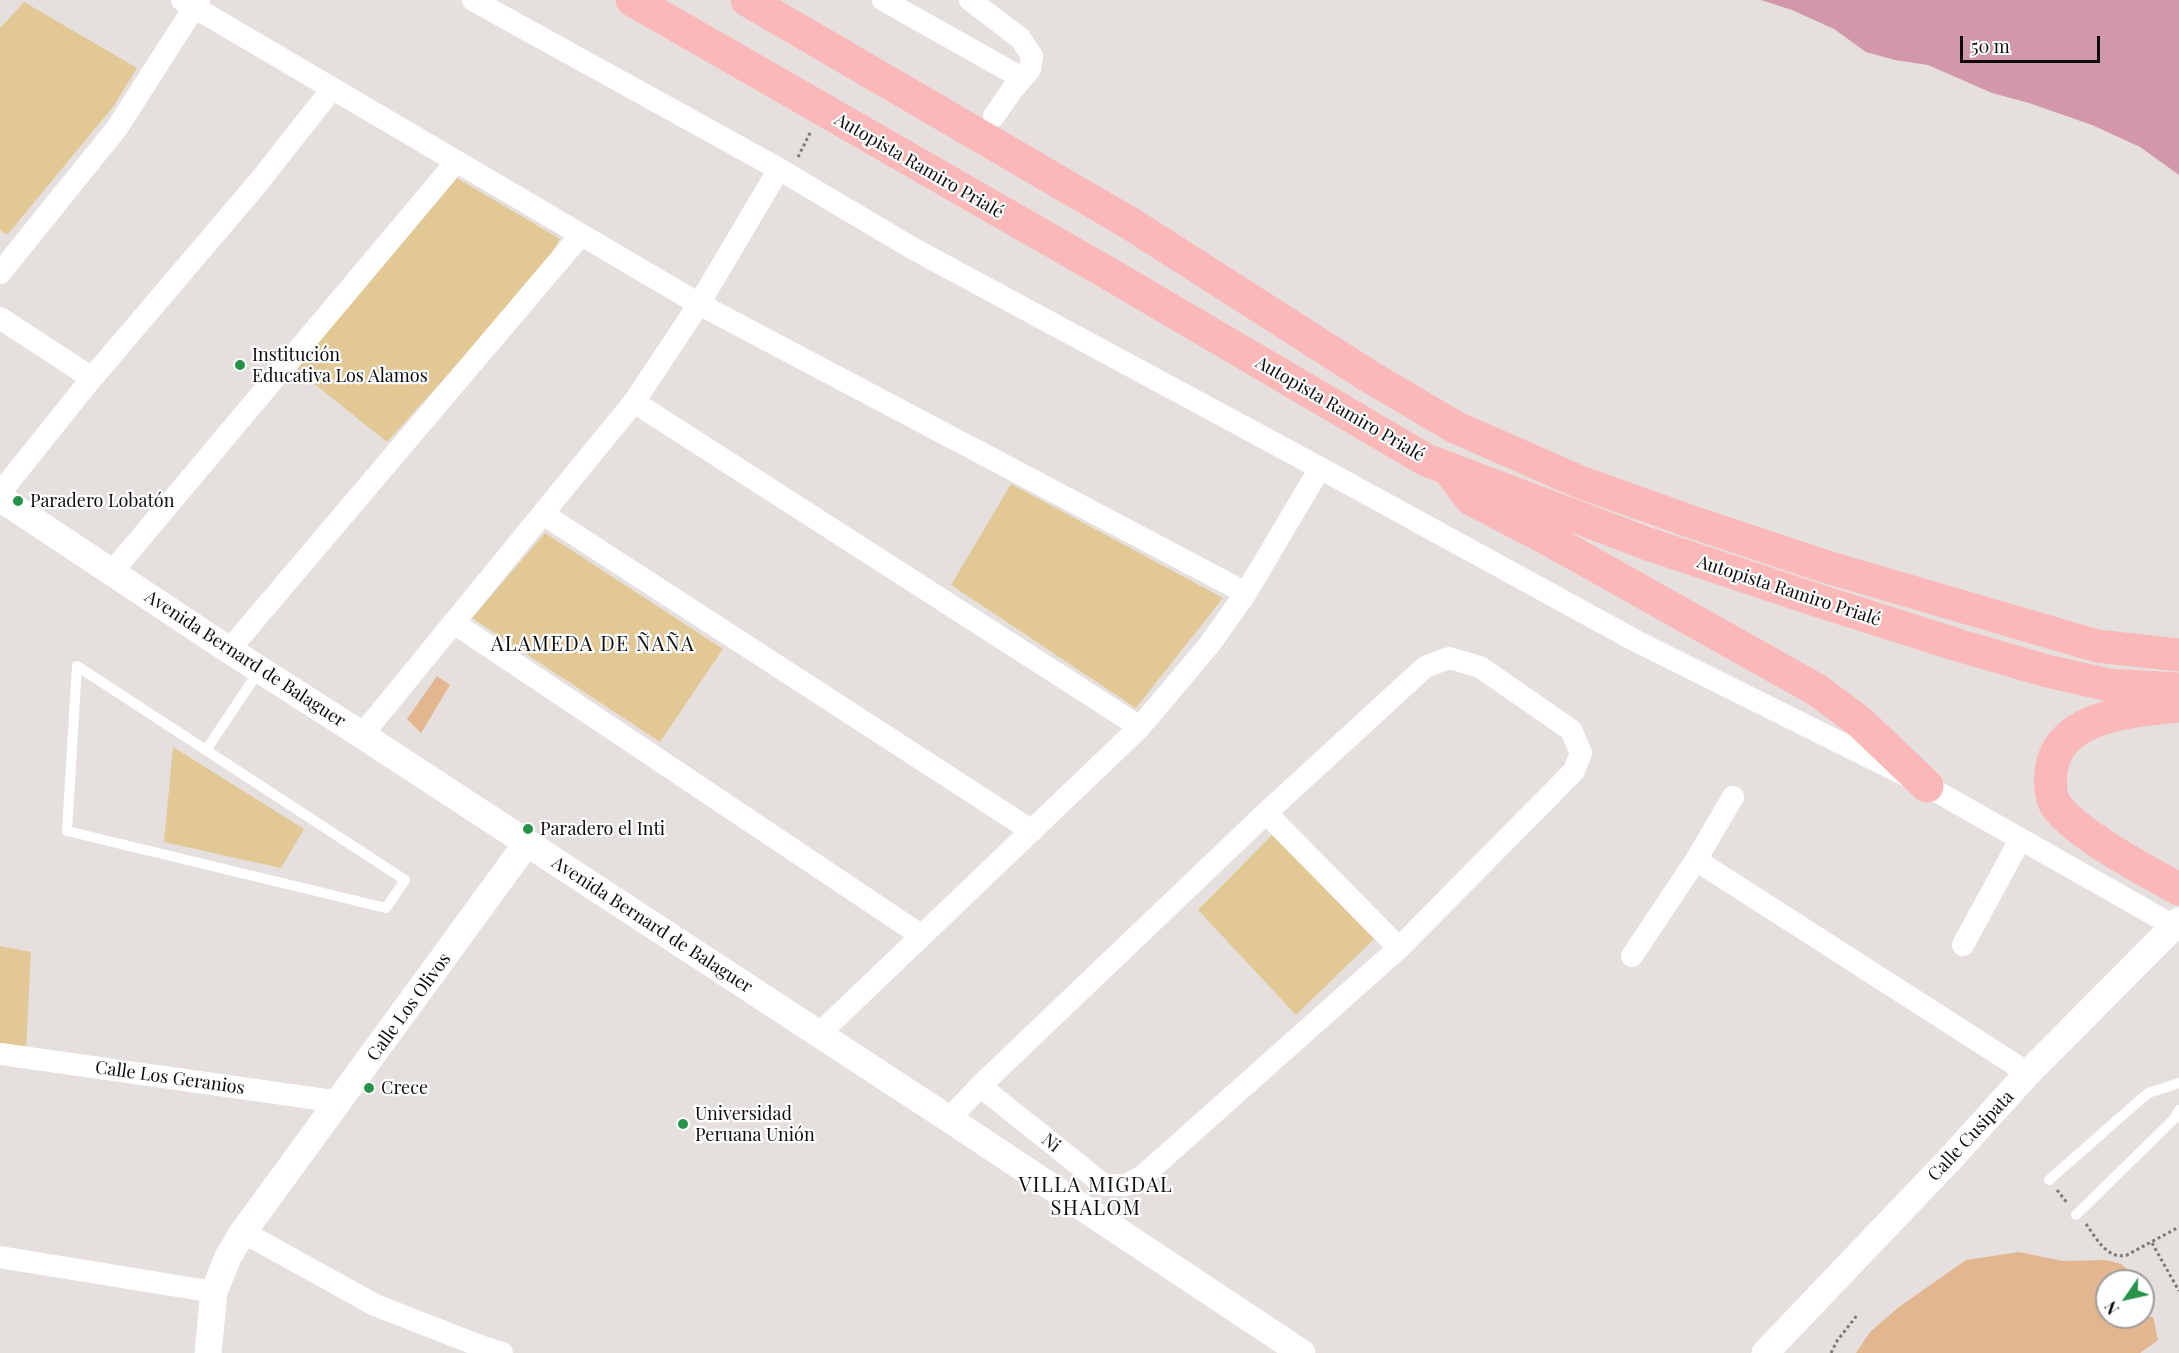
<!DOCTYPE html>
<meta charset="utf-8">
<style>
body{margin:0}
#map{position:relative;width:2179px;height:1353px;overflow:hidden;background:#e5e0de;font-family:"Playfair Display",serif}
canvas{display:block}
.north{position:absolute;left:2095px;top:1269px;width:60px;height:60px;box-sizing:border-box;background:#fff;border:2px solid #9e9d9d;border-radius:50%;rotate:236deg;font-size:16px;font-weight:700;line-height:24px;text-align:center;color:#0d0b0b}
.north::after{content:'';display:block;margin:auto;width:21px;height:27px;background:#27924a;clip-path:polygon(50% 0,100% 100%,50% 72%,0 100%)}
.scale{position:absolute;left:1960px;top:36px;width:140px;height:27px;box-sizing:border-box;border:3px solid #0d0b0b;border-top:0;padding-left:8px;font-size:18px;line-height:21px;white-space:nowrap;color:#0d0b0b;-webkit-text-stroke:4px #fff;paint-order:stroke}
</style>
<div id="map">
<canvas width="2179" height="1353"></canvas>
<div class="north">N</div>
<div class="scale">50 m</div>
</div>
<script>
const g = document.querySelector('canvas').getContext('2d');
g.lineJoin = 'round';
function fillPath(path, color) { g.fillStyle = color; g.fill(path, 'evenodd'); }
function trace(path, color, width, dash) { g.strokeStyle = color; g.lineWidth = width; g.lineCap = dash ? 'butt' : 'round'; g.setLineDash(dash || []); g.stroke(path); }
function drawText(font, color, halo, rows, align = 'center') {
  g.font = font + ' "Playfair Display",serif'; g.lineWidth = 4.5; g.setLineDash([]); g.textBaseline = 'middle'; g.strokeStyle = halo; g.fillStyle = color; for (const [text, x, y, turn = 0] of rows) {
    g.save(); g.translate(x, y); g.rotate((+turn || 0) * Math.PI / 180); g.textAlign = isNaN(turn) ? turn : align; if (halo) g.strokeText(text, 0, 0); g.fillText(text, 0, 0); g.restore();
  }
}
fillPath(new Path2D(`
 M24,2L137,68L113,107L7,235L0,230V28Z
 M450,174L560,239L541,271L387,442L297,370Z
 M1011,484L1223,598L1136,708L951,585Z
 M545,533L723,649L660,742L472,618Z
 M173,747L304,829L281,868L164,842Z
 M1272,835L1374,939L1296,1015L1198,910Z
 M0,946L31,952L26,1051L0,1046Z`), '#e1c895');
fillPath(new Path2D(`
 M1761,0H2179V175L2140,147L2092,125L2029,103L1992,93L1928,65L1895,60L1866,52L1834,29L1792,10Z`), '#d298aa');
fillPath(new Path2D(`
 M437,676L450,685L421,733L407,719Z
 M2019,1252L2063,1261L2106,1260L2121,1264L2141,1281H2107V1317H2153L2158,1340L2140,1353H1856L1870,1332L1899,1307L1966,1260Z`), '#e2b68f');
trace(new Path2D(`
 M798,157L811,131
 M2057,1190L2068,1204
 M2086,1224C2097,1239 2107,1260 2127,1255L2179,1227
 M2152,1243L2179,1291
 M1831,1353L1837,1341L1858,1314`), '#7d7978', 3, [3, 3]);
trace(new Path2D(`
 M77,666L405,880L386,908L67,831Z
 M206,750L259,671
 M2049,1180L2148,1093L2179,1083
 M2076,1215L2175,1118L2179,1110`), '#fff', 10);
trace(new Path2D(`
 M182,0L699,304L1246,593
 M473,0L779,169L912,248L1320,468L1636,641L1927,786L2174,926
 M883,0L1022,78
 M970,0L1020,38L1032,56L1030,69L1012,90L994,116
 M0,273L117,128L199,0
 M0,318L92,378
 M634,402L1140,727
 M0,493L92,378L257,184L332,89
 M543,514L1032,831
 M112,572L456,162
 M454,623L922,936
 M229,650L580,236
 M362,735L634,402L699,304L779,169
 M1266,813L1399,948
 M1696,860L2028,1073
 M1963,945L2020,840
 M1632,956L1696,860L1733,797
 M819,1034L1140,727L1209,645L1246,593L1320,468
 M0,1054L340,1102
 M949,1119L980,1086L1266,813L1425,667L1449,658L1480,667L1571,730L1581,753L1574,771L1399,948L1144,1175L1126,1185H1104L980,1086
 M243,1232L375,1305L480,1346L502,1353
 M0,1257L214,1292`), '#fff', 22);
trace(new Path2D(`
 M0,498L229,650L362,735L949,1119L1302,1353
 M208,1353L214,1292L228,1257L243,1232L527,843
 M1765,1353L1951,1158L2028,1073L2179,921`), '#fff', 27);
trace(new Path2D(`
 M632,0L1106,272L1426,460L1648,544L1816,600L1961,646L2047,671L2109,685L2179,689
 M747,0L1131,224L1367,375L1455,427L1580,482L1692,522L1827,567L2097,646L2179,655
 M1453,475L1471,499L1550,540L1817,690L1860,722L1927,786
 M2179,706C2135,711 2057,714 2051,772C2050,783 2050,798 2057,807C2081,837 2145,870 2179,889`), '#fbb8b8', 33);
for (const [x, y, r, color] of [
 [240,365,6,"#27924a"],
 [18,501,6,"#27924a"],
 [528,829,6,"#27924a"],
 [369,1088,6,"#27924a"],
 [683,1124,6,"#27924a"]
]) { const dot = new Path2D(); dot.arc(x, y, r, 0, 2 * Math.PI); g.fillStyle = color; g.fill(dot); trace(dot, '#fff', 2); }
drawText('18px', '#0d0b0b', '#fff', [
 ["Autopista Ramiro Prialé",919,166,30],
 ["Autopista Ramiro Prialé",1340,409,30],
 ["Autopista Ramiro Prialé",1789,591,18],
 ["Avenida Bernard de Balaguer",245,659,33],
 ["Avenida Bernard de Balaguer",652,925,33],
 ["Calle Los Olivos",409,1007,-54],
 ["Calle Los Geranios",170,1078,8],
 ["Calle Cusipata",1971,1136,-47],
 ["Ni",1051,1143,39]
]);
drawText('18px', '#0d0b0b', '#fff', [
 ["Institución",252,355],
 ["Educativa Los Alamos",252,376],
 ["Paradero Lobatón",30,501],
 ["Paradero el Inti",540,829],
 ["Crece",381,1088],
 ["Universidad",695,1114],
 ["Peruana Unión",695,1135]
], 'left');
g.letterSpacing = '1.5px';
drawText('20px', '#0d0b0b', '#fff', [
 ["ALAMEDA DE ÑAÑA",593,645],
 ["VILLA MIGDAL",1096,1186],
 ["SHALOM",1096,1209]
]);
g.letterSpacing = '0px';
</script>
